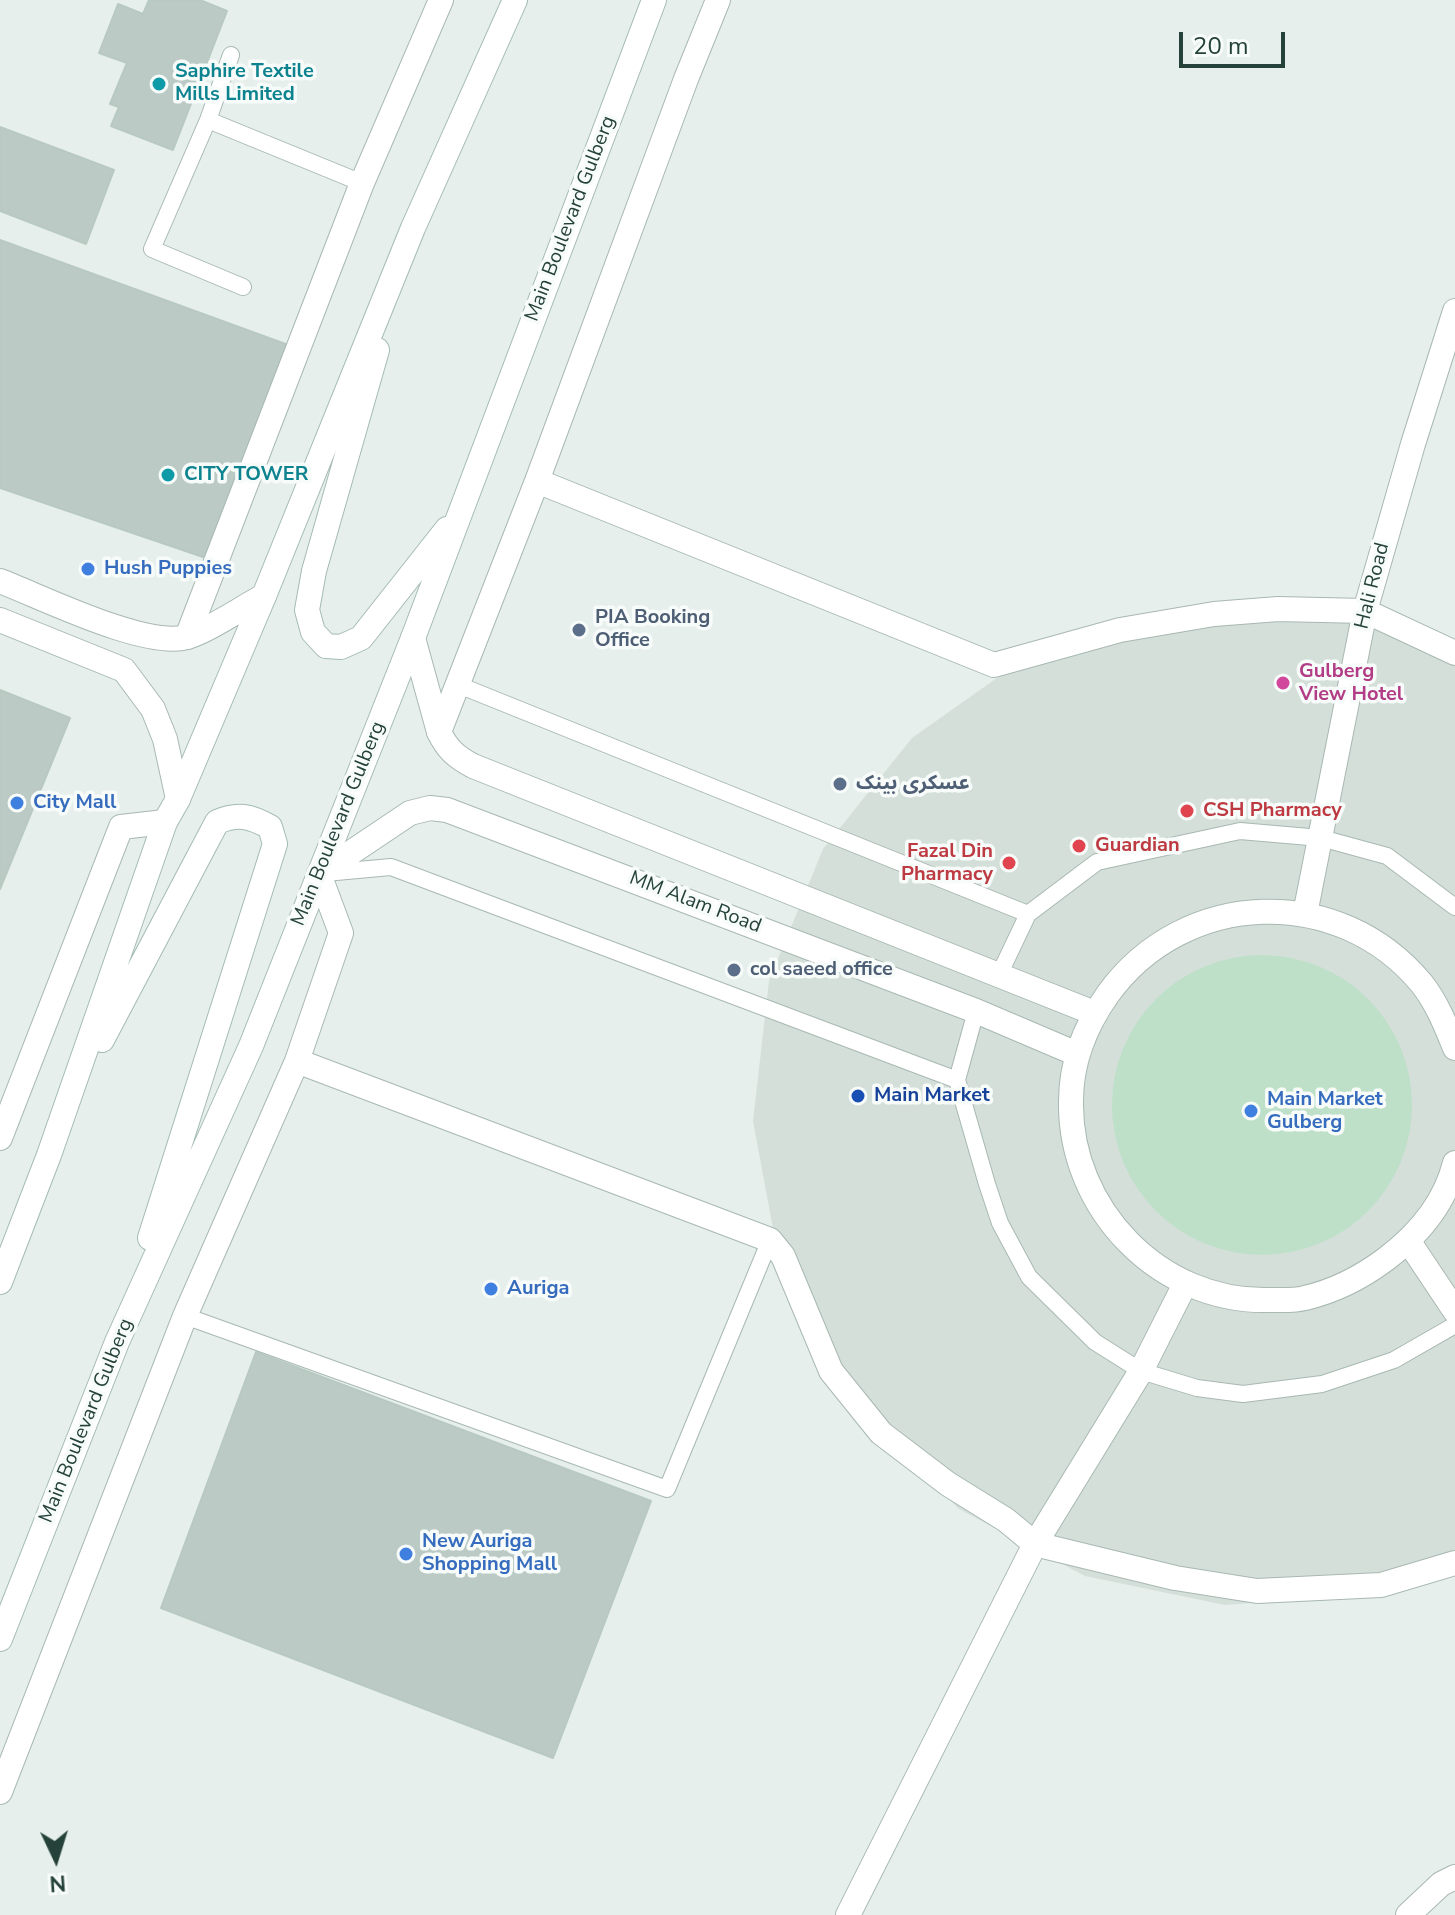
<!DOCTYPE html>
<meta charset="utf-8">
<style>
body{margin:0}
#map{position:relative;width:1455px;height:1915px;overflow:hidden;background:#e6efeb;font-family:"Nunito Sans",sans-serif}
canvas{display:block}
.north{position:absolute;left:16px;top:1819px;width:80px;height:80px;-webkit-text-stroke:6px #f7fbf9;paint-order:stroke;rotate:176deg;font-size:22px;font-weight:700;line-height:32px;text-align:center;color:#24423a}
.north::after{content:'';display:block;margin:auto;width:28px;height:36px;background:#24423a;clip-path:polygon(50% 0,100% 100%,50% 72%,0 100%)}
.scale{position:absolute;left:1179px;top:32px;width:106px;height:36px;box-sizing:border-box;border:4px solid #24423a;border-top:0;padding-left:10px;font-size:24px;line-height:28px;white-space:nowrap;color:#24423a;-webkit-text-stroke:6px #f7fbf9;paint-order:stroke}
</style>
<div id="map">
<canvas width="1455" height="1915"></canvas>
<div class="north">N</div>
<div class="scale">20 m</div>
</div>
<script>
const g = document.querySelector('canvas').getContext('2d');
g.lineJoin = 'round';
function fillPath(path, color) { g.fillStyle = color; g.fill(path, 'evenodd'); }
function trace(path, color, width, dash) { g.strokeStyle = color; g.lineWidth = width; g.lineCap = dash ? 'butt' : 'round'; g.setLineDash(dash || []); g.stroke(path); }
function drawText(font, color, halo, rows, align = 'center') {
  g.font = font + ' "Nunito Sans","Noto Sans Arabic",sans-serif'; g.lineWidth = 7; g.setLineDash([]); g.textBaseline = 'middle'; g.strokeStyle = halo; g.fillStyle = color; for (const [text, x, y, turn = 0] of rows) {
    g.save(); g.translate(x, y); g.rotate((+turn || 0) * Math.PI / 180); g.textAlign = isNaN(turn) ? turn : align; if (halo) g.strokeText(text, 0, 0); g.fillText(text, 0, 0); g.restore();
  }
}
fillPath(new Path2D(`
 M1305,603L1455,643V1561L1367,1594L1225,1605L1085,1576L959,1509L858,1410L779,1261L753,1121L769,981L823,849L912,738L1028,656L1163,610Z`), '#d4dfda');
fillPath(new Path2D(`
 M1112 1105a150 150 0 1 1 300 0a150 150 0 1 1-300 0Z`), '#bfe0c8');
const building = new Path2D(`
 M149,0H200L227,11L173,150L111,126L119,107L110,104L127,63L99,53L118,4L143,14Z
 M0,127L114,170L86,244L0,211Z
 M0,240L291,346L206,558L0,488Z
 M0,690L70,718L0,889Z
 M256,1352L651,1501L553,1758L161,1608Z`);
fillPath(building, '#bbcac4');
trace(building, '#b8c9c2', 2);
const service = new Path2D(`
 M231,55L208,120L152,249L243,287
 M208,120L362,183
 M456,684L1028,914L999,975
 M325,873L391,867L957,1080
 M1028,914L1097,862L1240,831L1321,838L1387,856L1455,907
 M976,1011L957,1080L987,1184L1000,1223L1029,1277L1095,1342L1141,1371L1197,1388L1243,1394L1322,1384L1394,1360L1455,1325
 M185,1316L667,1489L770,1240`);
const minor = new Path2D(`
 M537,481L994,665L1120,630L1214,614L1278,609L1365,611L1455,653
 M187,637L362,183L441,0
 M439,732L537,481L686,79L718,0
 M297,1061L770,1240L783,1256L831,1371L881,1433L948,1484L1006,1520L1035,1544L1175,1578L1257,1591L1381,1585L1455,1563
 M0,1138L121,827L165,822
 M1409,1242L1455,1311
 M0,1792L185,1316L297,1061L341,933L319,874
 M848,1915L1035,1544L1141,1371L1185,1284
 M1408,1915L1441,1884L1455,1877`);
const tertiary = new Path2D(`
 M0,581C42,597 146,649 187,637C208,631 243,607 264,596
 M0,620L124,670L153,709L165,739L178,799
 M413,638L439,732C447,749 456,757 473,766L1094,1013
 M319,874L410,813L430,808L447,810L976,1011L1077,1054
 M1305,914L1365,611L1413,444L1455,311
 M1455,1048C1446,1026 1437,1003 1422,984C1339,883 1184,889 1108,994C1086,1025 1071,1061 1071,1101C1069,1209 1160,1303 1269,1300C1281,1300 1294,1301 1305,1298C1335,1291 1362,1277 1386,1259C1418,1235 1445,1203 1455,1163`);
const secondary = new Path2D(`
 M377,350L314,571L307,610L313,632L326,646L341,647L361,638L447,529
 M102,1040L217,822C238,813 250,816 270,827L275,844L150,1238
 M0,1282L49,1155L165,822L178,799L264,596L413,228L515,0
 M0,1639L117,1342L251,1046L413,638L654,0`);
trace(service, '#a8b8b2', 18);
trace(minor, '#a8b8b2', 26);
trace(tertiary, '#a8b8b2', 26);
trace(secondary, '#a4bbb3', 26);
trace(service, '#fff', 16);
trace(minor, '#fff', 24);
trace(tertiary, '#fff', 24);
trace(secondary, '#fff', 24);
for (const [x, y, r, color] of [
 [159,84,8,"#0f9aa8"],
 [168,475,8,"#0f9aa8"],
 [88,569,8,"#3f7fe0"],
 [579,630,8,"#5c6f8a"],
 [1283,683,8,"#d1479c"],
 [840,784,8,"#5c6f8a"],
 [17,803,8,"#3f7fe0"],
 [1187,811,8,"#e0444e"],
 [1079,846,8,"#e0444e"],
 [1009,863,8,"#e0444e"],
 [734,970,8,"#5c6f8a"],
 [858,1096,8,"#1a4fb4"],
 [1251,1111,8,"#3f7fe0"],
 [491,1289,8,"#3f7fe0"],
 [406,1554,8,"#3f7fe0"]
]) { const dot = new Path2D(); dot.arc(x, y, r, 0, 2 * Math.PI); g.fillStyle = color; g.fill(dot); trace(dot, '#f7fbf9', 3); }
drawText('bold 20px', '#0d838f', '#f7fbf9', [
 ["Saphire Textile",175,72],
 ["Mills Limited",175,95],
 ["CITY TOWER",184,475]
], 'left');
drawText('20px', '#24423a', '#f7fbf9', [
 ["Main Boulevard Gulberg",571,219,-69],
 ["Hali Road",1373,586,-76],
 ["Main Boulevard Gulberg",339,824,-68],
 ["MM Alam Road",695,903,21],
 ["Main Boulevard Gulberg",87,1421,-68]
]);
drawText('bold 20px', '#366cbe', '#f7fbf9', [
 ["Hush Puppies",104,569],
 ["City Mall",33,803],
 ["Main Market",1267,1100],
 ["Gulberg",1267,1123],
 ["Auriga",507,1289],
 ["New Auriga",422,1542],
 ["Shopping Mall",422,1565]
], 'left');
drawText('bold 20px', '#4e5e75', '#f7fbf9', [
 ["PIA Booking",595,618],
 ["Office",595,641],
 ["عسکری بینک",856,784],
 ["col saeed office",750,970]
], 'left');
drawText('bold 20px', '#b23c85', '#f7fbf9', [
 ["Gulberg",1299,672],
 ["View Hotel",1299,695]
], 'left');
drawText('bold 20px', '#be3a42', '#f7fbf9', [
 ["CSH Pharmacy",1203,811],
 ["Guardian",1095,846],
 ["Fazal Din",993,852,"right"],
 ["Pharmacy",993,875,"right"]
], 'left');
drawText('bold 20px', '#164399', '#f7fbf9', [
 ["Main Market",874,1096]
], 'left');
</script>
